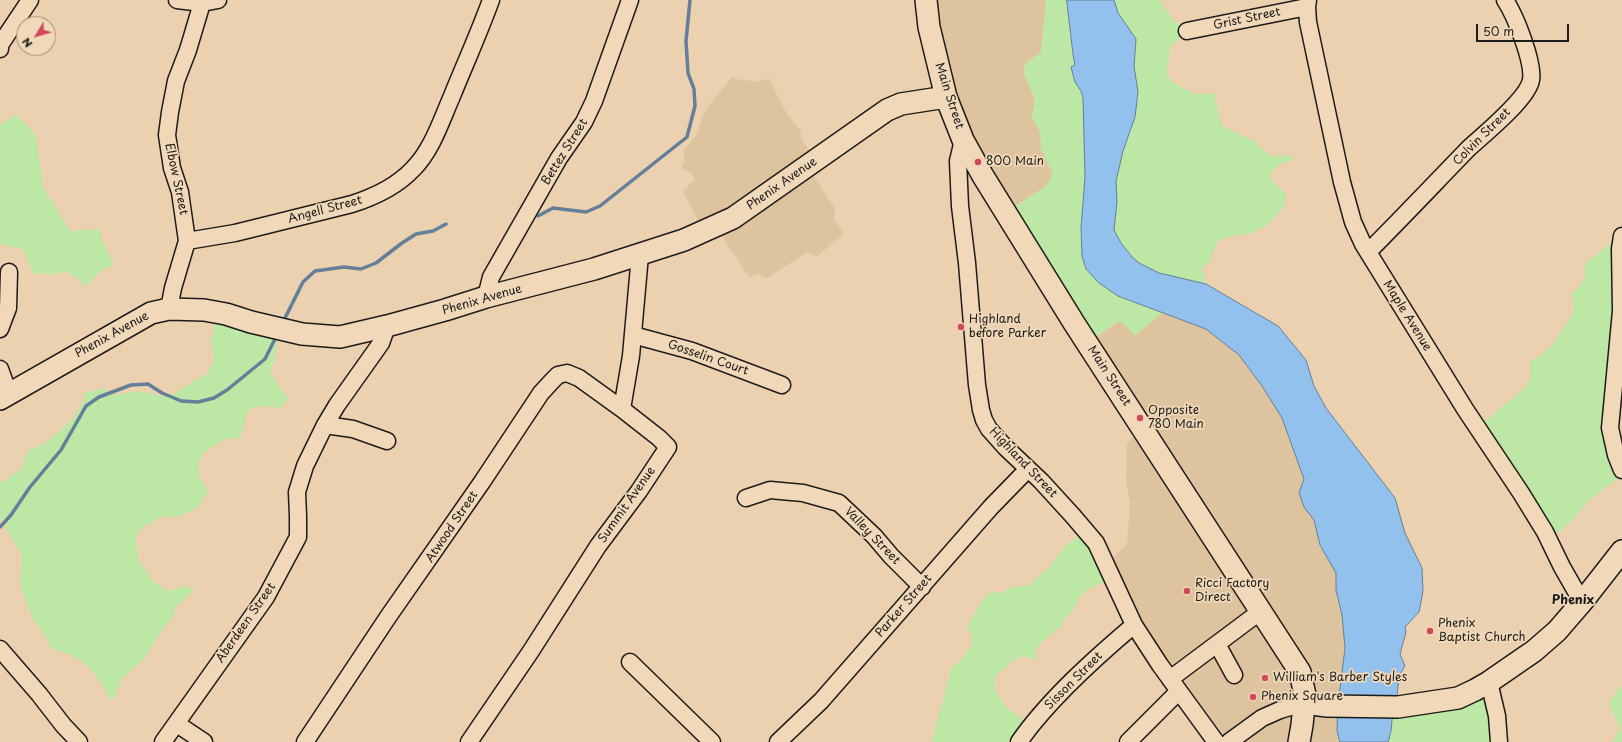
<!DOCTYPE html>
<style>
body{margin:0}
#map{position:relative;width:1622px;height:742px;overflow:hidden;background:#ecd1b0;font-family:"Playpen Sans",sans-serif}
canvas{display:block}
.north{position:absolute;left:16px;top:16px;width:40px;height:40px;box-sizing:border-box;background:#f1d8b9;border:1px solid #9c8d7a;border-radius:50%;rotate:232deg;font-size:11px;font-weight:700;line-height:16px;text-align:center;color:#1c1c1c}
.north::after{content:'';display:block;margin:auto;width:14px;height:18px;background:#d1495b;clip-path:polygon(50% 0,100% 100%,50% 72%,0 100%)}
.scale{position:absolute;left:1476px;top:24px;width:93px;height:18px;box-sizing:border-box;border:2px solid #1c1c1c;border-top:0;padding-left:5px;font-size:12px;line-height:14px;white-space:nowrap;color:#1c1c1c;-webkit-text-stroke:3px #f1d8b9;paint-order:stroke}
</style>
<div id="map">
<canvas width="1622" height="742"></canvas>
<div class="north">N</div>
<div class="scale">50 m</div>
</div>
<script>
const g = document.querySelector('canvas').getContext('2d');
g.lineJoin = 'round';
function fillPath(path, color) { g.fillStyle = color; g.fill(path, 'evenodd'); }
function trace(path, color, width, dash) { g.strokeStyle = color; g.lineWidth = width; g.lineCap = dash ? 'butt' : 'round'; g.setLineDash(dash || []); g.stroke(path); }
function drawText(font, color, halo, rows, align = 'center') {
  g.font = font + ' "Playpen Sans",sans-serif'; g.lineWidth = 3.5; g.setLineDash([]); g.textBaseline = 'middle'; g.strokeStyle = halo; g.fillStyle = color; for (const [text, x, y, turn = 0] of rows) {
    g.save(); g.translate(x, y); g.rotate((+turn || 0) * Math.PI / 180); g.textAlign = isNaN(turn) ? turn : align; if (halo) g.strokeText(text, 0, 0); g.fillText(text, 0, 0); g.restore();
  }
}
fillPath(new Path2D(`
 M925,0H1046L1041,52L1025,64L1024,74L1035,100L1032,117L1040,132L1041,149L1053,174L1046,186L1005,213L963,143Z
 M732,77L736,79L759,82L769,78L784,109L801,132V138L815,159L808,167L835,209L834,219L844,234L816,257L807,252L766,279L758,273L750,278L716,227L703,230L683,192L695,179L691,173L681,168L685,160L683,151L696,135L703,116L709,105Z
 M1162,313L1206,329L1239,355L1262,386L1282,418L1336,563V590L1342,615L1345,648L1338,705L1337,731L1340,742H1214L1174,687L1108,563L1127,544L1130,504L1126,479L1127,444L1140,428L1087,344L1119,321L1123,323L1135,335Z`), '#dec39f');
fillPath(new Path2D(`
 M1046,0H1067L1073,54L1083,98L1085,177L1081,228L1082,256L1086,269L1118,296L1162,313L1135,336L1123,323L1119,321L1087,344L1005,213L1046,186L1053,174L1041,149L1040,132L1032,117L1035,100L1024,74L1025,64L1041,52Z
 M1114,0H1159L1176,23L1193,27L1170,47L1167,73L1172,82L1194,94L1214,93L1222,126L1254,141L1270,156L1289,155L1294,159C1281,164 1273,164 1270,180L1286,193L1283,208L1266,226L1250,234L1230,236L1218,241L1209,263L1202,268L1206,284L1155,272L1136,261L1121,243L1112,224L1113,193L1123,151L1135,117L1138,92L1134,67L1136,39L1118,13Z
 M16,115L30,128L36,136L43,187L70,231L100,229L101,237L114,265L103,269L85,287L76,277L67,272L48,274L33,273L23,249L0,244V124L3,123Z
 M1612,242L1619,245L1608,429L1622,476L1590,499L1568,525L1548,539L1477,428L1526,387L1531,375L1530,363L1552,346L1574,311V303L1571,295C1581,284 1587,280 1584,265Z
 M217,316L278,331L275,361L271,368V374L288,399L280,408L261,406L248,410L240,438L224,439L204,453L198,462L199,477L208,491L198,507L185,514L175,517L161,516L140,530L135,537L139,561L153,581L164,589L172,591L182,586L194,590L175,608L172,618L159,634L145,658L121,679L115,697L111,701C107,692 94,671 86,664C79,658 60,650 51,649L48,640L32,617L20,585L22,556L0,517V482H3L22,468L28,450C32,449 36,448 40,446C53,439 88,409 84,393L101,389L104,387L110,396L137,391L168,397L208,373L214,359L211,340Z
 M1085,532L1110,580L1092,587L1079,597L1073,611L1064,619L1061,626L1039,645L1035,653L1037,661C1016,650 1010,664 995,677V690L1006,707L1026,722L1007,742H931L934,734L952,666L957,664L973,644L971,634L967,627L981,602L992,591L1000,593L1013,587L1028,586L1048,569L1066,545Z
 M1488,683L1498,742H1387L1391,731L1393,709Z
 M1622,684V742H1612L1620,729L1609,703Z`), '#bce7a4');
const water = new Path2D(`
 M1067,0H1114L1118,13L1136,39L1134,66L1138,92L1135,117L1123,151L1116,181L1117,202L1114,230L1121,243L1133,258L1139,263L1159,273L1206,284L1278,326L1306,360L1314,386L1326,408L1395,498L1405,533L1422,568L1423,591L1419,612L1405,627L1406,632L1400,654L1405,666L1399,676L1396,706L1393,709L1391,731L1388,742H1340L1337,731L1338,705L1345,648L1342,615L1336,590V573L1320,545L1314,520L1304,507L1299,493L1304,479L1282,418L1262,386L1239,355L1206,329L1118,296L1099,283L1086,269L1082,256L1081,228L1085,177L1083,98L1081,91L1075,82L1071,67L1075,65L1073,54Z`);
fillPath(water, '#92c1ed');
trace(water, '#637f99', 1);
trace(new Path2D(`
 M538,216L553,208L586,212L600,206L687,137L695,106L694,89L688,73L686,41L690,0
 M285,318L303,282L315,271L344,267L361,269L376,263L402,243L416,234L433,231L446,224
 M0,527L11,515L30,487L61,450L86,406L99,397L131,385L148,384L162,393L181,401L198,402L214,398L227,390L265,359L275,339`), '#637f99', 3.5);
const minor = new Path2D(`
 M177,0L202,3L218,0
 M1308,0L1307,7L1308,22L1342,182L1353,222L1363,244L1465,409L1521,493L1545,532L1562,567L1582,602
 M1187,31L1307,7
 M0,49V45L30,0
 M963,140L958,161L960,206L967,263L977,385L981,410L984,420L989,429L1005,447L1041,481L1073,516L1096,543L1134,625L1160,665L1216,742
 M1622,236L1620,249L1621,311L1610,428L1616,455L1622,470
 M187,241L235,233L352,204C374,197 397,186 413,169C432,150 441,121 452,96C465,64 479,33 491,0
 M1368,252C1402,218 1435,183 1468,149C1483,135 1528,99 1531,80C1534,62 1515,15 1505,0
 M486,297L491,277L559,158L584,122L594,101L630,0
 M169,309L173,288L187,241L180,192L172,168L167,135L170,112L176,81L188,50L202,3
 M0,329L8,308L9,272
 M633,335L692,351L782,385
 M0,369L9,394
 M325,425L353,429L387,441
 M746,498L770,490L803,493L839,503L874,536L891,556L922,587
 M1217,644L1234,675
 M0,649L39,694L63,725L79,742
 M630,662L712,742
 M1170,679L1261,611
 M1489,682L1497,716L1499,742
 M177,724L204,742
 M163,742L266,597L298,537V516L297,492L305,466L325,425L337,405L381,343L387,326
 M305,742L388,617L482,482L541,393L553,380L558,375L567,373L579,378L622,409
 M469,742L531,651L598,546L639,491L668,447L659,438L622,409L631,356L640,255
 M778,742L821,701L991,507L1028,469
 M1019,742C1048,700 1095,658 1134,625
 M1128,742L1179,691
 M1229,742L1262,718L1280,710L1304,703`);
const major = new Path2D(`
 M926,0L929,27L946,97L963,140L983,176L1074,323L1300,672L1305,695L1302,725L1299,742
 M0,399L151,313L169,309L204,310L226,314L251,322L302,334L340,337L387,326L445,310L486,297L594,269L684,240L733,218L887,110L901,104L946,97
 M1304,703L1327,706L1398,707L1458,698L1475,690L1489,682L1534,651L1557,631L1582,602L1622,551`);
trace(minor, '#1c1c1c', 19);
trace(major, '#1c1c1c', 24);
trace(minor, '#f1d8b9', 16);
trace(major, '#f1d8b9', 21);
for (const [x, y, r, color] of [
 [978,162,4,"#d1495b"],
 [961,327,4,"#d1495b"],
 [1140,418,4,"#d1495b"],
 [1187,591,4,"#d1495b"],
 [1430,631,4,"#d1495b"],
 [1265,678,4,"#d1495b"],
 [1253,697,4,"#d1495b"]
]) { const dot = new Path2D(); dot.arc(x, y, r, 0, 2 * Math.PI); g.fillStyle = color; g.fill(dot); trace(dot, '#f1d8b9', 1.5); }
drawText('12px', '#1c1c1c', '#f1d8b9', [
 ["Grist Street",1247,19,-12],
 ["Main Street",949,96,72],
 ["Colvin Street",1482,137,-45],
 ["Bettez Street",565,152,-58],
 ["Elbow Street",176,179,78],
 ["Phenix Avenue",782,184,-35],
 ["Angell Street",325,210,-15],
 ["Phenix Avenue",482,300,-16],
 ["Maple Avenue",1407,316,58],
 ["Phenix Avenue",112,335,-29],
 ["Gosselin Court",708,358,19],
 ["Main Street",1109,376,57],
 ["Highland Street",1023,463,46],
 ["Summit Avenue",627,505,-55],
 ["Atwood Street",452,527,-56],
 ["Valley Street",872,536,46],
 ["Parker Street",904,606,-49],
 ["Aberdeen Street",246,623,-55],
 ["Sisson Street",1074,681,-45]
]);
drawText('12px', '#1c1c1c', '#f1d8b9', [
 ["800 Main",986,162],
 ["Highland",969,320],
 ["before Parker",969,334],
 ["Opposite",1148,411],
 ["780 Main",1148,425],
 ["Ricci Factory",1195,584],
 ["Direct",1195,598],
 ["Phenix",1438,624],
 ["Baptist Church",1438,638],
 ["William's Barber Styles",1273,678],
 ["Phenix Square",1261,697]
], 'left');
drawText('bold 13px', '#1c1c1c', '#f1d8b9', [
 ["Phenix",1573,600]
]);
</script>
